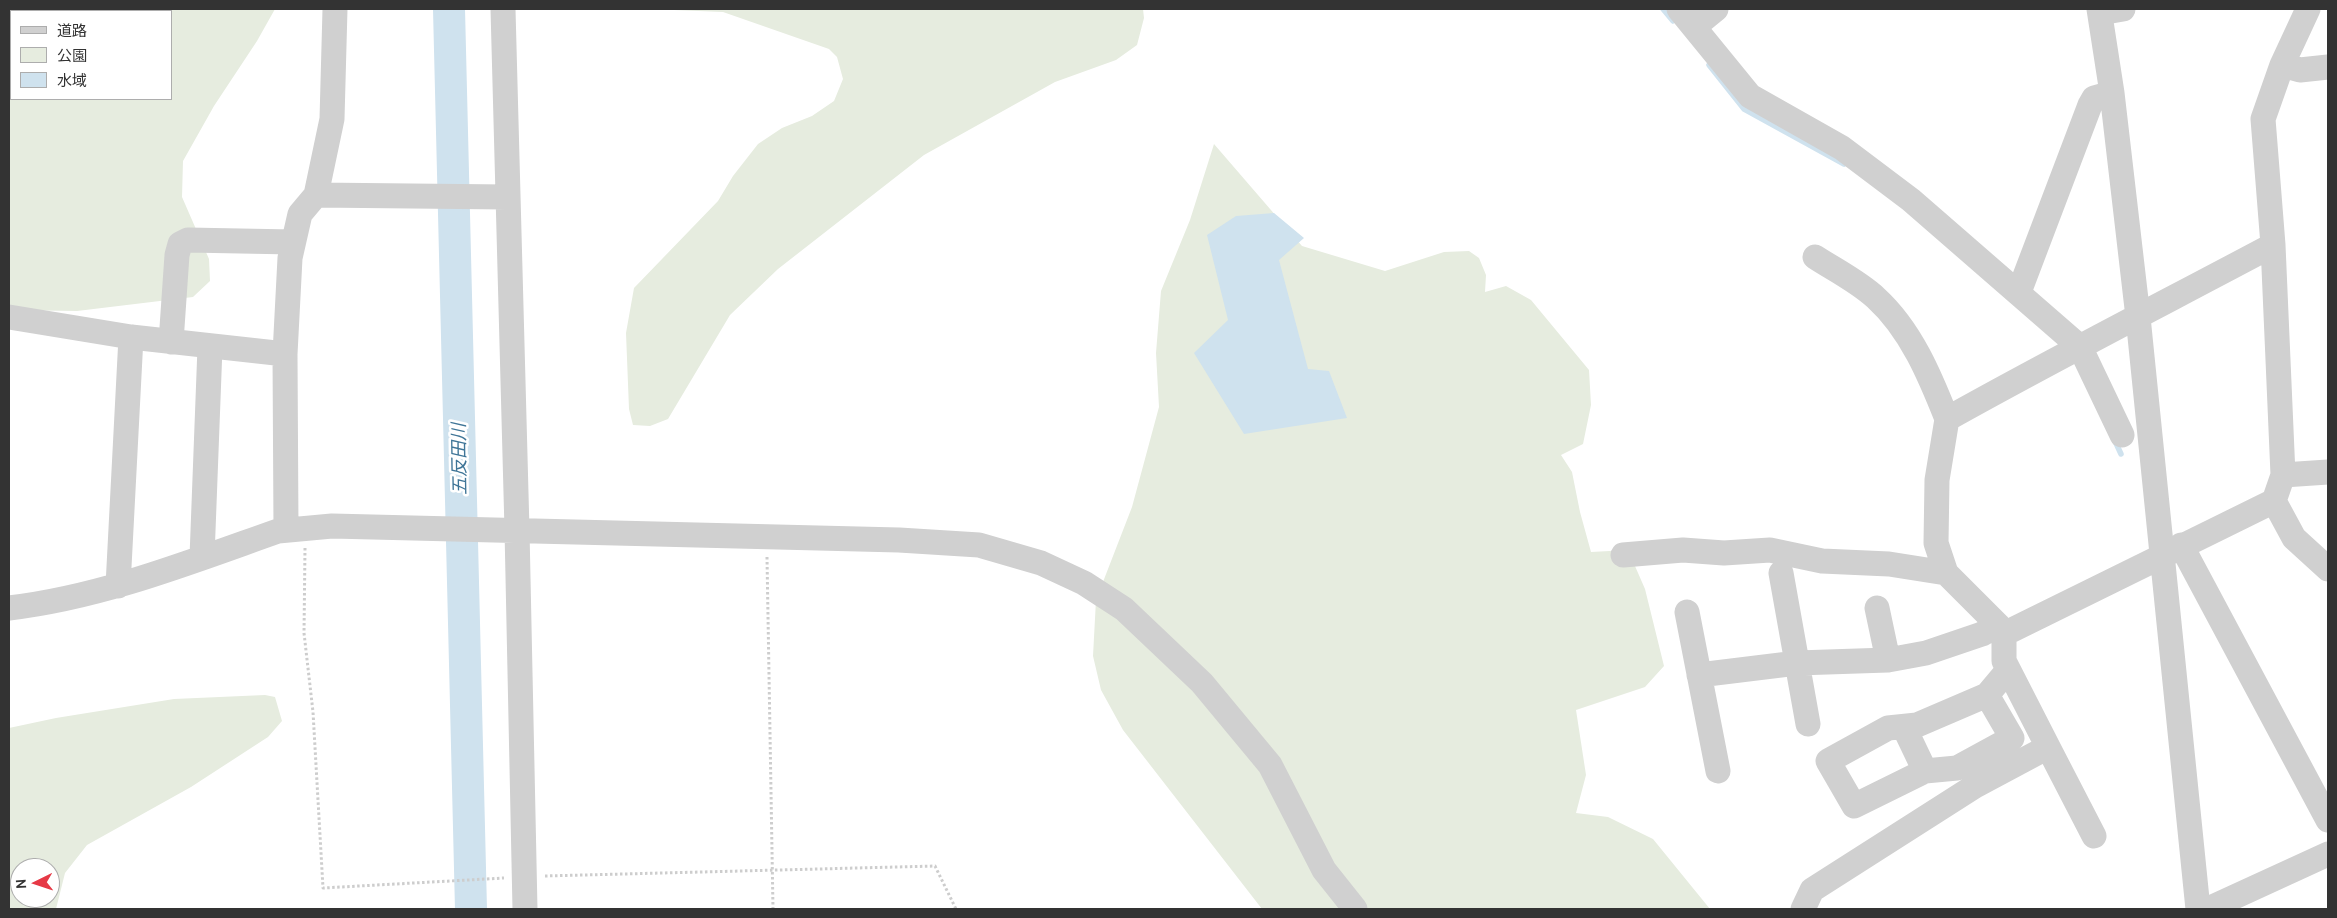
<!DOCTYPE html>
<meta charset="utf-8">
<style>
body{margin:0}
#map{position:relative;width:2337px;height:918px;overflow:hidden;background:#fff;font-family:Cabin,"Noto Sans JP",sans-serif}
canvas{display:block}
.frame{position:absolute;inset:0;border:10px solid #333;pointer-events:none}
.legend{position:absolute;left:10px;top:10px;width:162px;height:90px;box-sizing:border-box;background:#fff;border:1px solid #adadad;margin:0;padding:6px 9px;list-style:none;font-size:15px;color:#333}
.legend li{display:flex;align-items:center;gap:10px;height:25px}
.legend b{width:25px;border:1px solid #adadad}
.north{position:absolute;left:10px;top:858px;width:50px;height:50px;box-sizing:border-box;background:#fff;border:1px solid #adadad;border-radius:50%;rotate:266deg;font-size:14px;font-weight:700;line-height:20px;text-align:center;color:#333}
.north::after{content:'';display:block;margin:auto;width:18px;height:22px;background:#e63946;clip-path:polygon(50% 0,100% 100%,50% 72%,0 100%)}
</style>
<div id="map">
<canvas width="2337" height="918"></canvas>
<div class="frame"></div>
<ul class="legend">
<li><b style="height:6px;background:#d0d0d0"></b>道路</li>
<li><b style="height:14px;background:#e6ecdf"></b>公園</li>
<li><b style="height:14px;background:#cfe2ee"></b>水域</li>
</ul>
<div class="north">N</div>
</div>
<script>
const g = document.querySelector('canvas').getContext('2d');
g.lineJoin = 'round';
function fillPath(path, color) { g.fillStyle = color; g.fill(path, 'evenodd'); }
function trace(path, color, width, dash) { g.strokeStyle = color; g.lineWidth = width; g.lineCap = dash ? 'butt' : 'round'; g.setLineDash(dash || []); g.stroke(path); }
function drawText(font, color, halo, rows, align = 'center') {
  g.font = font + ' Cabin,"Noto Sans JP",sans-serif'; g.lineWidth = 5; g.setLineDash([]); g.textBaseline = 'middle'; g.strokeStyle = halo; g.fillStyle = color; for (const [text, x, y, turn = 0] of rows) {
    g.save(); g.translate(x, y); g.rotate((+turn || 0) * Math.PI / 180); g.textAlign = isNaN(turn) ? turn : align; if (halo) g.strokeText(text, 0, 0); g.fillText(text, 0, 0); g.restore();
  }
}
fillPath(new Path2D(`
 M9,9H275L257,41L214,106L183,161L182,197L209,259L210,281L193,297L77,311L9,310ZM11,11H171V99H11Z
 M649,9H1143L1144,18L1137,45L1116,60L1055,82L924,155L778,269L730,315L668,419L650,426L633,425L629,409L626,333L634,288L718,201L733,176L758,144L782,128L812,116L834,101L843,79L837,57L829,49L723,12Z
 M1214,144L1302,246L1385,271L1444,252L1469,251L1479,258L1486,275L1485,292L1506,286L1531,300L1589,370L1591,405L1583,444L1561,455L1572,472L1580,512L1591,552L1628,550L1645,589L1664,666L1645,687L1576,710L1586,775L1576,813L1608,817L1653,839L1710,909H1262L1123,730L1101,690L1093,656L1096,600L1132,507L1159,407L1156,353L1161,291L1190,220Z
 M265,695L275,697L282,721L268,737L191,787L87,845L65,873L56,909H9V728L56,718L174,699ZM20,868H50V898H20Z`), '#e6ecdf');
fillPath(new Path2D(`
 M1274,213L1304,238L1279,260L1308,369L1329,371L1347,418L1244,434L1194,353L1228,320L1207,235L1236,216Z`), '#cfe2ee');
trace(new Path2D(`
 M1663,9L1673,21
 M1709,65L1744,109L1844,164
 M2115,441L2121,454`), '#cfe2ee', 5.5);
trace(new Path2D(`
 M449,9L471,909`), '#cfe2ee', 32);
trace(new Path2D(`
 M305,548L304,633L313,712L323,888L504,878
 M767,557L773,909
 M545,876L935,866L956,909`), '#cdcdcd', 3, [2.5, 2.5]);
trace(new Path2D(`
 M503,9L517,530L525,909
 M1679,9L1750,96L1842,148L1911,200L2080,347L2122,435
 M2099,9L2112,93L2138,317L2198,909
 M2100,13L2123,9
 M1694,27L1716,9
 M2282,65L2300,70L2328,67
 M316,195L332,119L335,9
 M1815,257C1835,270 1859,282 1876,298C1911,330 1930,376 1947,419
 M2019,292L2090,105L2094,98L2112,93
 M9,317L131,337L285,354
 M171,342L177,255L180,244L188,240L293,242
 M2283,475L2328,472
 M2274,501L2294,538L2328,569
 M286,530L285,354L290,258L300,214L316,195L507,197
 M2181,545L2328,820
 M1623,555L1683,550L1724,553L1770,550L1822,561L1889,564L1946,573
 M202,557L210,347
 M1781,573L1808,724
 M118,586L131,337
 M9,608C102,597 190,562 278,531L332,526L899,540L979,545L1041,563L1084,583L1124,609L1202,683L1270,765L1324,870L1355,909
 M1877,608L1888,660
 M1687,612L1718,771
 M2004,634L2274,501L2283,475L2273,245L2263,119L2282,65L2308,9
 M1699,675L1797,663L1888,660L1926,653L1982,634L1998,625
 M1987,695L2012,738L1957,768L1925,771L1854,806L1828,761L1888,728L1917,725L1987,695L2008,670
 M1904,727L1925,771
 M2048,747L2094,836
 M1803,909L1812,890L1975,786L2048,747L2004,661V634L1998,625L1946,573L1936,543L1937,480L1947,419C2054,359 2164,303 2273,245
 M2208,909L2328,854`), '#d0d0d0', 25);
drawText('italic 18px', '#3f7597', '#fff', [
 ["五反田川",460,459,-91]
]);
</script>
